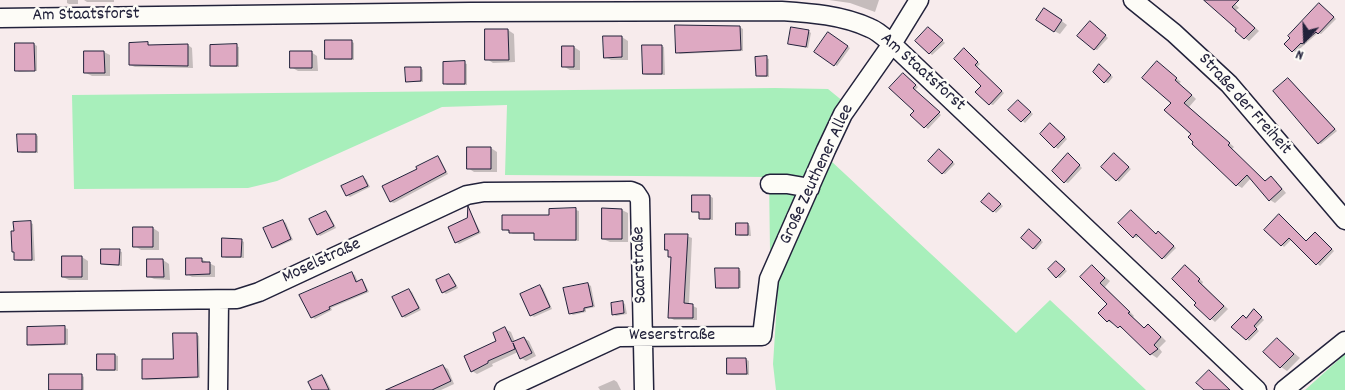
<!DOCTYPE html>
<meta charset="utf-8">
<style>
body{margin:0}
#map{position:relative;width:1345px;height:390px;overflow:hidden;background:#f7ebec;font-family:Dekko,sans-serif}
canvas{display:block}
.north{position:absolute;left:1280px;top:15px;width:50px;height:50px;-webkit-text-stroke:4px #fdfcf7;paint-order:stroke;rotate:200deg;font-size:14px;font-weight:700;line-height:20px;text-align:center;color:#22223b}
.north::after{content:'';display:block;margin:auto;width:18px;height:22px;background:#22223b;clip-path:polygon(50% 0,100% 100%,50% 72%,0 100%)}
</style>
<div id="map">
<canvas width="1345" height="390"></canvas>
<div class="north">N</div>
</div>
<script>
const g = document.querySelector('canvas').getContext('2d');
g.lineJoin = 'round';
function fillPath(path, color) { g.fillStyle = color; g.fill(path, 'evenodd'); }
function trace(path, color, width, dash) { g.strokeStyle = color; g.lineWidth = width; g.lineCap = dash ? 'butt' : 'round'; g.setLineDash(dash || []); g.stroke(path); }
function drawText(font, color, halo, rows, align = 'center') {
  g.font = font + ' Dekko,sans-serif'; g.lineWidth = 5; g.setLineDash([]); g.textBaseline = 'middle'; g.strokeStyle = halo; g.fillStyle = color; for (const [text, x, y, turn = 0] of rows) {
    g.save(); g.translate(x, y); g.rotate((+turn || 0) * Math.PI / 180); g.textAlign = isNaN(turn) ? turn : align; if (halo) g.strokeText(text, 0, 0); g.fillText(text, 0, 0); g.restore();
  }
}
fillPath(new Path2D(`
 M775,88L828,89L844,102L770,251L769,177L505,175L507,105L442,107L277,181L248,188L74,189L72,95Z
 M831,161L1016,333L1050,300L1146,390H776L773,364L779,272L789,255Z
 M1345,354V390H1305Z`), '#a8efbb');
fillPath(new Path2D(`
 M67,0H78V4H69L67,3Z
 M84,0H114V2H87Z
 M829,0H879L875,12L850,3Z
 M1208,0H1231L1239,8L1236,10L1259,31L1249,41L1245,38L1238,29Z
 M1320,4L1336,19L1321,34L1318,33L1296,52L1293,51Z
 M1051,13L1067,25L1060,34L1054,31Z
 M1093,24L1108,38L1097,50L1094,49Z
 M740,27L743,29V51L680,54L677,52Z
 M929,28L945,43L932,55L917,41Z
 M508,30L514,34L515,62L493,63L487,59Z
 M808,31L811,33L808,48L789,43Z
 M831,35L850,48L837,66L816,51Z
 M622,37L628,41V60H611L605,57Z
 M351,41L354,43V60H329L326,59Z
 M16,44H34L37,46V71L19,72L16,70Z
 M130,44H148L152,46L188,45L192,48L193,68L135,67L130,65Z
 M236,46L239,47V67H214L211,66Z
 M661,46L664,47L665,75H647L644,74Z
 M574,47L580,51V70H570L563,66V48Z
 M85,52H104L110,55V76H92L86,73Z
 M311,52L317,56L318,71H298L291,67Z
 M967,52L980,64L977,67L1004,93L993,105L990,104Z
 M766,58L769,59V77H760L757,76Z
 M464,63L467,64V85H447L444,83Z
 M1162,66L1181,82L1179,83L1196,99L1189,107L1234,147L1232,149L1266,182L1271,178L1276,181L1286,193L1275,203L1270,200L1251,178L1242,188L1237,185L1192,134L1173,103Z
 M1102,67L1113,77L1108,83L1105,82Z
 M421,68L423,70V82H410L407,81Z
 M906,76L918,87L915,90L941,115L928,129L912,115L916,111Z
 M1291,81L1337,131L1321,144L1319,143Z
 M1021,103L1033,114L1025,123L1010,110Z
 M1053,126L1067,139L1058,149L1041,134Z
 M36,135L38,136V153H22L20,152Z
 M491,148L497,152V172H474L468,168Z
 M942,152L955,164L945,174L942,173Z
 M1117,156L1131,169L1119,182L1117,180Z
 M438,157L440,159L448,174L394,203L391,202L419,169Z
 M1071,157L1082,168L1068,183L1065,182Z
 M363,178L366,179L370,187L350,197L347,195Z
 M710,196L713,198V220H703L701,218V213L694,212Z
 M992,196L1003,206L996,213L983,201Z
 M469,209L481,233L459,244L456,242L469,218Z
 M576,210L579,211V241L538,240L535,239V234H513L504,229Z
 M622,210L628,213V242H610L603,239Z
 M326,212L329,214L336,228L320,236L318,234Z
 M1282,217L1307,242L1318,235L1334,251L1320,266L1292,239L1284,247L1282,245L1265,230Z
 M283,221L286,223L293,240L275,248L273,247Z
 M31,223L33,224L35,261H18L16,260Z
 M1120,223L1156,235L1161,234L1176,248L1165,259L1139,235L1137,238L1134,236Z
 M748,224L750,226L751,236H740L737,234Z
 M153,228L159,232V250H141L135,246Z
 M1032,232L1043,242L1036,250L1033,248Z
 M687,236L692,238L689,304L697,308V320H674L669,317L672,257L670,251L667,250Z
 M241,240L244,242V258H226L223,256Z
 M119,251L122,252V266L105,265L102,264Z
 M63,257H82L88,261V280H69L63,277Z
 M201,259L215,266V277H192L187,274Z
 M163,260L169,264L170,280L154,279L148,276Z
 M1057,262L1067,271L1060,278L1057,277Z
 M1092,266L1110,281L1105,287L1134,316L1133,317L1145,329L1148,325L1153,328L1166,341L1159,348L1162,352L1157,358L1151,354L1125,329L1124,330L1114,323L1113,324L1107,321L1109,304Z
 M1186,267L1203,282L1202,284L1228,309L1215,322L1196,305L1198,303Z
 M738,269L741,271V288L720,289L717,287Z
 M352,274L355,275L358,282L362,281L364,282L369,292L331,308L332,310L315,319L312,317Z
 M449,275L452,277L458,288L446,294L443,292Z
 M588,284L591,286L595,307L586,309V312L573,315L570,313Z
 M540,287L543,288L552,309L534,317L531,315Z
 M409,290L412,292L421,310L405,318L403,316Z
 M622,302L625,304L627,314L616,316L613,314Z
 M1257,313L1264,320L1256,328L1259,331L1249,341L1247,339V319Z
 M65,328L68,329V345L31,346L28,344Z
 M505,329L511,332L515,342L524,338L529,341L536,356L526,361L521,358L518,352L492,364L493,366L477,374L472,371L498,341Z
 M196,334L199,336L200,378L146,380L143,378L175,360Z
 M1277,339L1300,358L1287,371L1281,367L1265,352Z
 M115,355L118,356V371H101L99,370Z
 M746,359L749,361V375H731L728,374V360Z
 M443,366L448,369L454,384L441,390H391L390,388Z
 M81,375L84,377V390H50Z
 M322,376L325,378L331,390H313Z
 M614,380L617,382L621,390H600L598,387Z`), '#0003');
const building = new Path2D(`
 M1204,0H1239L1232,7L1255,28L1244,39L1235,31L1236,29Z
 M1319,3L1334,17L1318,34L1316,32L1302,44L1301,43L1292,52L1284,44L1290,38L1288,36Z
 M1044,8L1062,20L1054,32L1036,20Z
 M1090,21L1106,35L1094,50L1077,36Z
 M675,25L740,26L741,50L676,53Z
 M791,27L809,30L806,47L788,44Z
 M928,27L943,40L929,54L915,41Z
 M485,29H508L509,60H485Z
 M828,32L848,46L834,66L814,52Z
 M603,36H622V57L604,58Z
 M325,40H352V59H325Z
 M148,42V45L188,44V66L129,65V43Z
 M15,43H34L35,71H15Z
 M237,44V66H210V45Z
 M642,45H662V74H643Z
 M562,46H574V67H562Z
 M964,48L978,62L975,65L1002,91L989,105L975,92L981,86L954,59Z
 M84,51H104L105,73H84Z
 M290,51H312V68H290Z
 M767,56V76H756L755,57Z
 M465,61V84H443V62Z
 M1157,61L1177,78L1175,80L1192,95L1184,103L1230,143L1228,145L1265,181L1271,176L1282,189L1269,201L1247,175L1236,186L1192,144L1193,142L1188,137L1191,134L1164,110L1171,103L1142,78Z
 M1099,64L1111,75L1104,83L1093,72Z
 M405,67H421V81L406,82Z
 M903,73L916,85L913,88L940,112L924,128L910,115L914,111L889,88Z
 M1288,78L1335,129L1318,144L1273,91Z
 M1018,100L1031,112L1021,122L1008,110Z
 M1050,123L1065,137L1054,148L1040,134Z
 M17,134H36V152H18Z
 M467,147H491V169H467Z
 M939,149L953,162L942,174L928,161Z
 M1068,153L1080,165L1064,183L1052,171Z
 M1114,153L1129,167L1116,181L1101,167Z
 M438,156L446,172L390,202L382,186L417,169L416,167Z
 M363,176L368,186L346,196L341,186Z
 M989,193L1001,204L993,212L981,202Z
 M692,195H710V219H699V212H692Z
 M468,206L479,232L455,243L448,227L467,218Z
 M576,208V240H534V233H509V230H502V215H549V209Z
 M602,208L622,209V239H602Z
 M1131,210L1156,234L1158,231L1174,246L1162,259L1136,234L1133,238L1118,223Z
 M326,211L334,226L317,235L309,219Z
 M1279,214L1306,241L1315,232L1332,249L1316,265L1289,238L1281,246L1264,230Z
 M283,220L291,239L272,248L263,228Z
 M31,221L32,260H14V252H12L11,231H14L13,222Z
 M736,223H748V235H736Z
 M133,227H153V247H133Z
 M1029,229L1041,240L1033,249L1021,238Z
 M665,234H688L684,303L693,304V318H668L671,257H668V250H665Z
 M222,238L242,239L241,257H222Z
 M101,249H120L119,265L101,264Z
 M62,256H82V277H62Z
 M186,258H202V262H210V274L186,275Z
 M147,259H163L164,277H147Z
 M1056,261L1065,269L1056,278L1048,269Z
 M1092,265L1105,278L1100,283L1130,312L1128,313L1144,328L1148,324L1161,337L1154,345L1158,349L1150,355L1120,326L1118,328L1109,320L1107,322L1098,313L1107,304L1080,277Z
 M1185,265L1200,279L1198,281L1224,306L1210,320L1194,305L1196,303L1172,279Z
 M715,268H739V288H716Z
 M352,272L356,282L362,279L367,291L329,307L330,309L311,318L299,295Z
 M449,274L456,286L442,293L436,280Z
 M588,283L593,306L584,308V311L569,314L563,288Z
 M540,285L550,307L530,316L520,294Z
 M409,289L419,308L402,317L392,297Z
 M623,301L624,313L612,315L611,303Z
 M1254,309L1262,317L1254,326L1257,329L1246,340L1231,327L1243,315L1246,318Z
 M65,326V344L27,345V327Z
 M505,327L512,342L524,337L532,353L520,359L513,343L515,349L488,361V363L471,372L464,356L496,341L493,333Z
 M173,333H197L198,377L142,379V359H173Z
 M1277,338L1294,354L1280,368L1263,352Z
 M97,354H115V370H97Z
 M727,358H746L747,374H727Z
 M443,365L451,381L432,390H386Z
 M1209,370L1230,390H1204L1196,383Z
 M49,374H82V390H49Z
 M322,375L329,390H312L308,382Z`);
fillPath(building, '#dea9c2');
trace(building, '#22223b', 1);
const minor = new Path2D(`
 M1133,0L1174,33L1229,84L1345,220
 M0,18L470,12L781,11C811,13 842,15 870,28C878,31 885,38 892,44L1257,390
 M770,184H787L810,188
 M0,302L237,299L259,292L467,195L484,192L631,191L636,193L640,199L644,390
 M218,390L219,300
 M504,390L618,337L762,336L769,279L826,150L843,114L892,44L919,0
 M1284,390L1345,341`);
trace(minor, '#22223b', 21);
trace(minor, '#fdfcf7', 18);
drawText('18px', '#22223b', '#fdfcf7', [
 ["Am Staatsforst",86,16,-1],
 ["Am Staatsforst",922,73,42],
 ["Straße der Freiheit",1244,105,48],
 ["Große Zeuthener Allee",818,175,-65],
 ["Moselstraße",322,262,-25],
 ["Saarstraße",641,265,-92],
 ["Weserstraße",672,337]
]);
</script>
